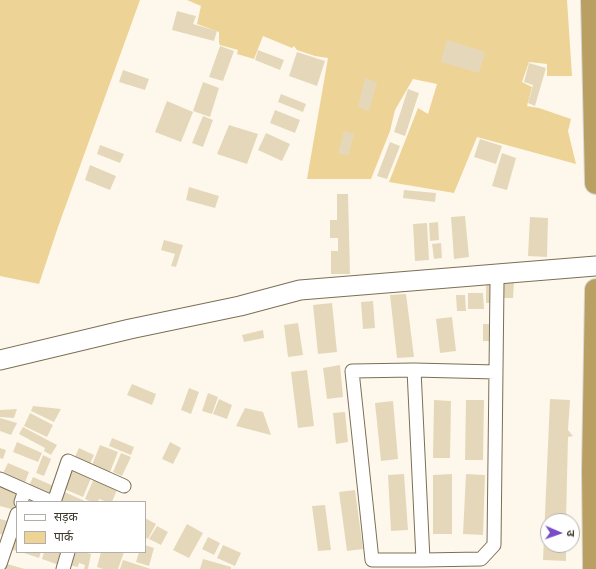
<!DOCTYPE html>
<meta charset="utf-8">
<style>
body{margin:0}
#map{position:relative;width:596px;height:569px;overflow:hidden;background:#fef8ec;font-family:"Libre Baskerville","Noto Sans Devanagari",serif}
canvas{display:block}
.legend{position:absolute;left:16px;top:501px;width:130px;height:52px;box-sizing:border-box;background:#fff;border:1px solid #b2afab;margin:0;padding:5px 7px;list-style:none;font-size:12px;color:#3e382d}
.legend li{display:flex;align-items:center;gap:8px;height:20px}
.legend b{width:20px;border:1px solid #b2afab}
.north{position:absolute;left:540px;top:513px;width:40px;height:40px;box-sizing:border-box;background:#fff;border:1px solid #b2afab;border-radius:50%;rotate:92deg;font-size:11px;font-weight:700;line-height:16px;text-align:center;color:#3e382d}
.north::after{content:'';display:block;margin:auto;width:14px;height:18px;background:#784dc6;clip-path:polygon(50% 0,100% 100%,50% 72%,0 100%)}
</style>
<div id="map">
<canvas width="596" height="569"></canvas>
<ul class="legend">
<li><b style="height:5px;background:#fff"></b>सड़क</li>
<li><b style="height:11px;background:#eed396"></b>पार्क</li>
</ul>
<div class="north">उ</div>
</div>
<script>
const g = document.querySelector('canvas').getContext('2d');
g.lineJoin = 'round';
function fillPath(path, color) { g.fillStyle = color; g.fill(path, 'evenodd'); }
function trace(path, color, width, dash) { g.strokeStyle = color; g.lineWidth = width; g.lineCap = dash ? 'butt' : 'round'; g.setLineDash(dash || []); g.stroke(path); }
fillPath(new Path2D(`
 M0,0H140L58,227L39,284L0,276Z
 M187,0H567L572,76H547V64L529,62L522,82L532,87L527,106L539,108L571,119L568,131L576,164L477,137L454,193L389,182L418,108L428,114L437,84L413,79L395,110L390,131L371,179H307L328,58L315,56L297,50L294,46L292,48L263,36L254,59L237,54L238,50L220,45L219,43V32L197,24L201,6Z`), '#eed396');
fillPath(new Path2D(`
 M177,11L196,16L193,24L217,31L214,41L172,30Z
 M447,40L485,52L479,73L441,62Z
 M220,46L234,51L223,81L209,77Z
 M258,50L284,60L280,70L255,60Z
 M297,52L325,61L317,86L289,76Z
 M529,63L546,68L535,106L528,103L533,85L524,82Z
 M123,70L149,79L145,90L119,82Z
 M365,78L377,82L369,111L358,107Z
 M203,82L219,88L210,117L193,111Z
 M408,89L419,93L405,136L394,132Z
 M281,94L306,104L303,112L278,102Z
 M167,101L193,112L181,142L155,132Z
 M275,110L300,120L295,133L270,123Z
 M203,116L213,120L203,147L192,143Z
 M229,125L258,134L247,164L217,154Z
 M344,131L354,134L348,156L338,153Z
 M266,133L290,144L282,161L258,150Z
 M480,139L502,146L496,164L474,157Z
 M390,142L400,146L387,179L377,176Z
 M100,145L124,154L120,163L97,154Z
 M502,153L516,158L507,190L492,186Z
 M90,165L116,176L110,190L85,180Z
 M189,187L219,196L215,208L186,200Z
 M404,190L436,193L435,202L403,198Z
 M337,194H348L350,274H331V251H338V238H330V220H337Z
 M465,216L469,257L454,259L451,217Z
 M530,217L548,218L547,257L528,256Z
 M438,222L439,240L430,241L429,223Z
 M427,223L429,260L415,261L413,224Z
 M164,240L183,245L176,267L171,266L175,254L161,250Z
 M441,243L442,258L434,259L432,244Z
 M500,282H514L513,298H499Z
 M486,284H495L494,303H486Z
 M468,293H483L484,309H468Z
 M406,294L414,357L397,358L390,295Z
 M456,295H465L466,311H457Z
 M373,301L375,328L363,329L361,302Z
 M332,303L337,352L318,354L313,305Z
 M452,317L456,351L440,353L436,319Z
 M298,323L303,355L288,357L284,325Z
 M483,324H493V341H483Z
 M263,330L264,338L244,342L242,335Z
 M340,365L343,397L327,399L323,368Z
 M307,370L314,426L298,428L291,372Z
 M132,384L156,394L152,405L127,395Z
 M189,388L199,392L191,414L181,410Z
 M208,393L218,397L212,414L202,411Z
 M219,399L232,405L227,419L213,414Z
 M550,399L570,400L568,430L573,436L568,437L566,521H548V545H566V561L543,560Z
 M434,400L451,401L450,458H433Z
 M466,400H484L483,460H465Z
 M393,401L398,459L381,461L375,403Z
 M33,406L61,409L54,422L31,411Z
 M245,408L263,412L271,435L236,426Z
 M17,409L14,418L0,417V410Z
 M345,412L348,442L336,444L333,413Z
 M30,413L53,425L47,437L24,426Z
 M0,418L17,423L11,435L0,431Z
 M23,427L57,445L51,455L44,451L45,448L19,434Z
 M112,438L134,447L131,455L109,446Z
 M17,442L42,453L38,462L13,452Z
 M170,442L181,448L173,464L162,459Z
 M100,445L118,452L110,472L92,465Z
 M0,448L6,450L3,459L0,458Z
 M79,448L94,455L89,466L74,459Z
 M121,453L131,457L122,476L113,472Z
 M43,455L51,459L44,476L36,473Z
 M8,463L29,472L24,485L2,475Z
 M71,467L92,476L83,497L62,488Z
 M404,474L408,530L391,531L388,475Z
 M452,474V534H433V475Z
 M466,474L485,475L483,535L463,534Z
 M95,476L118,487L112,502H107L99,499L98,502H92L85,499Z
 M33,477L56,487L51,498L28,488Z
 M0,485L20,490L15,510L0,506Z
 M60,490L87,502H55Z
 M355,490L363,549L347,551L339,492Z
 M325,505L331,550L318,551L312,506Z
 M145,518L156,524L148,539L145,537Z
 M0,519L8,521L4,535L0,534Z
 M187,524L203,533L189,558L173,550Z
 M157,526L168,532L161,545L149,539Z
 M15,535L17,536V551L10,549Z
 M208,537L220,543L214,555L202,549Z
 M145,545L154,548L149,566L136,562L139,552H145Z
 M223,545L241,553L235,566L217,558Z
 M21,552H41L39,558Z
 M44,552H63L59,565L42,559Z
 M72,552H84L91,554L88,569H84L85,565L79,563L78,567L69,565Z
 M101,552H124L118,569H103L97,567Z
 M203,559L231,567V569H200Z
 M123,560L151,569H120Z
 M7,564L25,569H6Z`), '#e5d8ba');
const minor = new Path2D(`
 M414,370L352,371L372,560H423
 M496,372L414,370L423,560L481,559L494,545L497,283V274
 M0,479L52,502
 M21,502L25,490
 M54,502L68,461L124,486
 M0,564L17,514
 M63,569L68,552`);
const secondary = new Path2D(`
 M0,360L130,329L240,306L300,290L596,266`);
const trunk = new Path2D(`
 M592,0L596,183
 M594,569L593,470L596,290`);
trace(minor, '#7b6f55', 15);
trace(secondary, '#7b6f55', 21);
trace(trunk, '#d8d7d5', 24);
trace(minor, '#fff', 13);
trace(secondary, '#fff', 19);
trace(trunk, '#ba9f62', 22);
</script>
